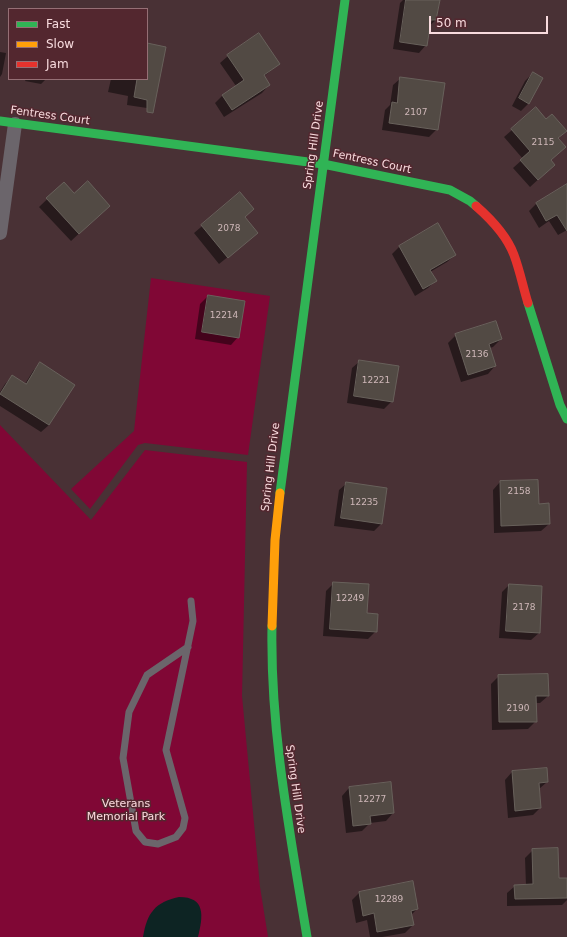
<!DOCTYPE html>
<style>
body{margin:0}
#map{position:relative;width:567px;height:937px;overflow:hidden;background:#493135;font-family:"DejaVu Sans",sans-serif}
canvas{display:block}
.legend{position:absolute;left:8px;top:8px;width:140px;height:72px;box-sizing:border-box;background:#53272f;border:1px solid #956f75;margin:0;padding:5px 7px;list-style:none;font-size:12px;color:#f8dbde}
.legend li{display:flex;align-items:center;gap:8px;height:20px}
.legend b{width:20px;border:1px solid #956f75}
.scale{position:absolute;left:429px;top:16px;width:119px;height:18px;box-sizing:border-box;border:2px solid #f8dbde;border-top:0;padding-left:5px;font-size:12px;line-height:14px;white-space:nowrap;color:#f8dbde;-webkit-text-stroke:3px #53272f;paint-order:stroke}
</style>
<div id="map">
<canvas width="567" height="937"></canvas>
<ul class="legend">
<li><b style="height:5px;background:#30b455"></b>Fast</li>
<li><b style="height:5px;background:#ff9f0a"></b>Slow</li>
<li><b style="height:5px;background:#e5322d"></b>Jam</li>
</ul>
<div class="scale">50 m</div>
</div>
<script>
const g = document.querySelector('canvas').getContext('2d');
g.lineJoin = 'round';
function fillPath(path, color) { g.fillStyle = color; g.fill(path, 'evenodd'); }
function trace(path, color, width, dash) { g.strokeStyle = color; g.lineWidth = width; g.lineCap = dash ? 'butt' : 'round'; g.setLineDash(dash || []); g.stroke(path); }
function drawText(font, color, halo, rows, align = 'center') {
  g.font = font + ' "DejaVu Sans",sans-serif'; g.lineWidth = 3; g.setLineDash([]); g.textBaseline = 'middle'; g.strokeStyle = halo; g.fillStyle = color; for (const [text, x, y, turn = 0] of rows) {
    g.save(); g.translate(x, y); g.rotate((+turn || 0) * Math.PI / 180); g.textAlign = isNaN(turn) ? turn : align; if (halo) g.strokeText(text, 0, 0); g.fillText(text, 0, 0); g.restore();
  }
}
fillPath(new Path2D(`
 M151,278L270,296L248,455L145,443L138,445L90,509L71,489L134,431Z
 M0,425L91,520L145,450L247,462L242,696L260,887L268,937H0Z`), '#800735');
fillPath(new Path2D(`
 M179,897C206,897 203,916 198,937H143C147,913 155,902 179,897Z`), '#0d2423');
fillPath(new Path2D(`
 M403,0H435L436,20L429,26L426,45L419,53L393,49L400,3Z
 M147,44L155,101L147,108L127,105L128,96L108,92L111,79H147Z
 M0,52L6,53L2,74L0,77Z
 M228,56L279,64L263,77L269,85L262,93L224,117L215,103L222,96L236,86L220,63Z
 M533,73L529,103L521,111L512,106L525,81Z
 M401,78L437,129L429,137L382,130L385,110L390,105L393,85Z
 M26,79H46L41,84L25,81Z
 M512,130L557,138L565,147L550,161L554,165L530,187L513,168L523,159L504,137Z
 M64,183L74,194L101,213L71,241L39,207Z
 M567,185V230L558,235L549,221L539,228L529,211L536,204Z
 M240,194L249,240L219,264L194,233Z
 M438,225L455,255L447,262L430,272L435,281L428,288L415,296L392,254L399,247Z
 M208,296L238,337L231,345L195,339L200,304Z
 M456,335L501,339L493,347L490,348L495,366L488,374L461,382L448,343Z
 M360,361L392,401L384,409L347,403L352,368Z
 M41,363L49,425L41,432L0,406V392L5,384L13,376L25,384L33,371Z
 M500,482L538,505L549,524L541,531L494,533L493,490Z
 M347,483L381,524L374,531L334,526L339,490Z
 M334,583L366,614L376,631L368,639L323,636L326,591Z
 M509,585L539,633L531,640L499,638L502,592Z
 M499,676L548,696L540,703H535L536,721L528,729L492,730L491,684Z
 M512,772L547,782L539,789L540,808L533,815L508,818L505,780Z
 M349,788L393,813L386,821L370,823L362,831L346,833L342,796Z
 M533,850L558,879H567V900L562,905L507,906V893L515,886H526L525,858Z
 M359,893L417,909L411,915L413,925L405,933L382,937H370L367,920L356,923L352,900Z`), '#0007');
const building = new Path2D(`
 M406,0H440L436,20H431L427,46L400,42Z
 M259,33L280,64L264,75L270,85L232,110L222,95L244,80L227,55Z
 M147,43L166,47L153,113L147,112V100L134,97L137,79H147Z
 M533,72L543,78L529,104L519,98Z
 M400,77L445,83L438,130L389,123L392,102L397,103Z
 M536,107L546,119L552,114L567,131L558,138L566,147L551,160L555,165L538,180L520,160L530,151L511,129Z
 M88,181L110,206L79,234L46,198L64,182L74,193Z
 M567,184V231L557,215L546,221L536,203Z
 M240,192L254,209L245,217L258,233L228,258L201,225Z
 M438,223L456,255L430,270L437,281L423,289L399,246Z
 M208,295L245,301L239,338L202,332Z
 M496,321L502,339L489,344L496,366L468,375L455,334Z
 M359,360L399,366L393,402L354,396Z
 M40,362L75,385L49,425L0,394L12,375L26,384Z
 M538,480L539,504L549,503L550,524L501,526L500,481Z
 M346,482L387,488L382,524L341,518Z
 M333,582L369,584L367,613L378,614L377,632L330,629Z
 M509,584L542,586L540,633L506,631Z
 M548,674L549,696H536L537,722H499L498,675Z
 M547,768L548,782L539,783L541,808L515,811L512,771Z
 M391,782L394,813L370,816L371,824L353,826L349,787Z
 M558,848L559,878H567V898L515,899L514,885L533,884L532,849Z
 M413,881L418,909L411,911L414,925L377,932L374,913L363,916L359,892Z`);
fillPath(building, '#524a44');
trace(building, '#68615b', 1);
trace(new Path2D(`
 M188,647L147,675L129,712L123,758L136,831L145,842L158,844L176,837L183,828L185,818L166,750L193,621L191,601`), '#6b656b', 7);
trace(new Path2D(`
 M0,233L15,124`), '#6b656b', 14);
trace(new Path2D(`
 M0,121L323,164L450,190L470,201L476,206
 M528,303L560,405L567,419
 M280,493L345,0
 M272,626C270,731 290,833 307,937`), '#30b455', 9);
trace(new Path2D(`
 M272,626L275,540L280,493`), '#ff9f0a', 9);
trace(new Path2D(`
 M476,206C492,220 507,236 514,255C520,271 523,287 528,303`), '#e5322d', 9);
drawText('9px', '#ceb7b8', null, [
 ["2107",416,113],
 ["2115",543,143],
 ["2078",229,229],
 ["12214",224,316],
 ["2136",477,355],
 ["12221",376,381],
 ["2158",519,492],
 ["12235",364,503],
 ["12249",350,599],
 ["2178",524,608],
 ["2190",518,709],
 ["12277",372,800],
 ["12289",389,900]
]);
drawText('11px', '#f8dbde', '#53272f', [
 ["Fentress Court",50,116,8],
 ["Spring Hill Drive",314,145,-82],
 ["Fentress Court",372,162,12],
 ["Spring Hill Drive",271,467,-83],
 ["Spring Hill Drive",295,789,82]
]);
drawText('11px', '#fddadf', '#53272f', [
 ["Veterans",126,804],
 ["Memorial Park",126,817]
]);
</script>
